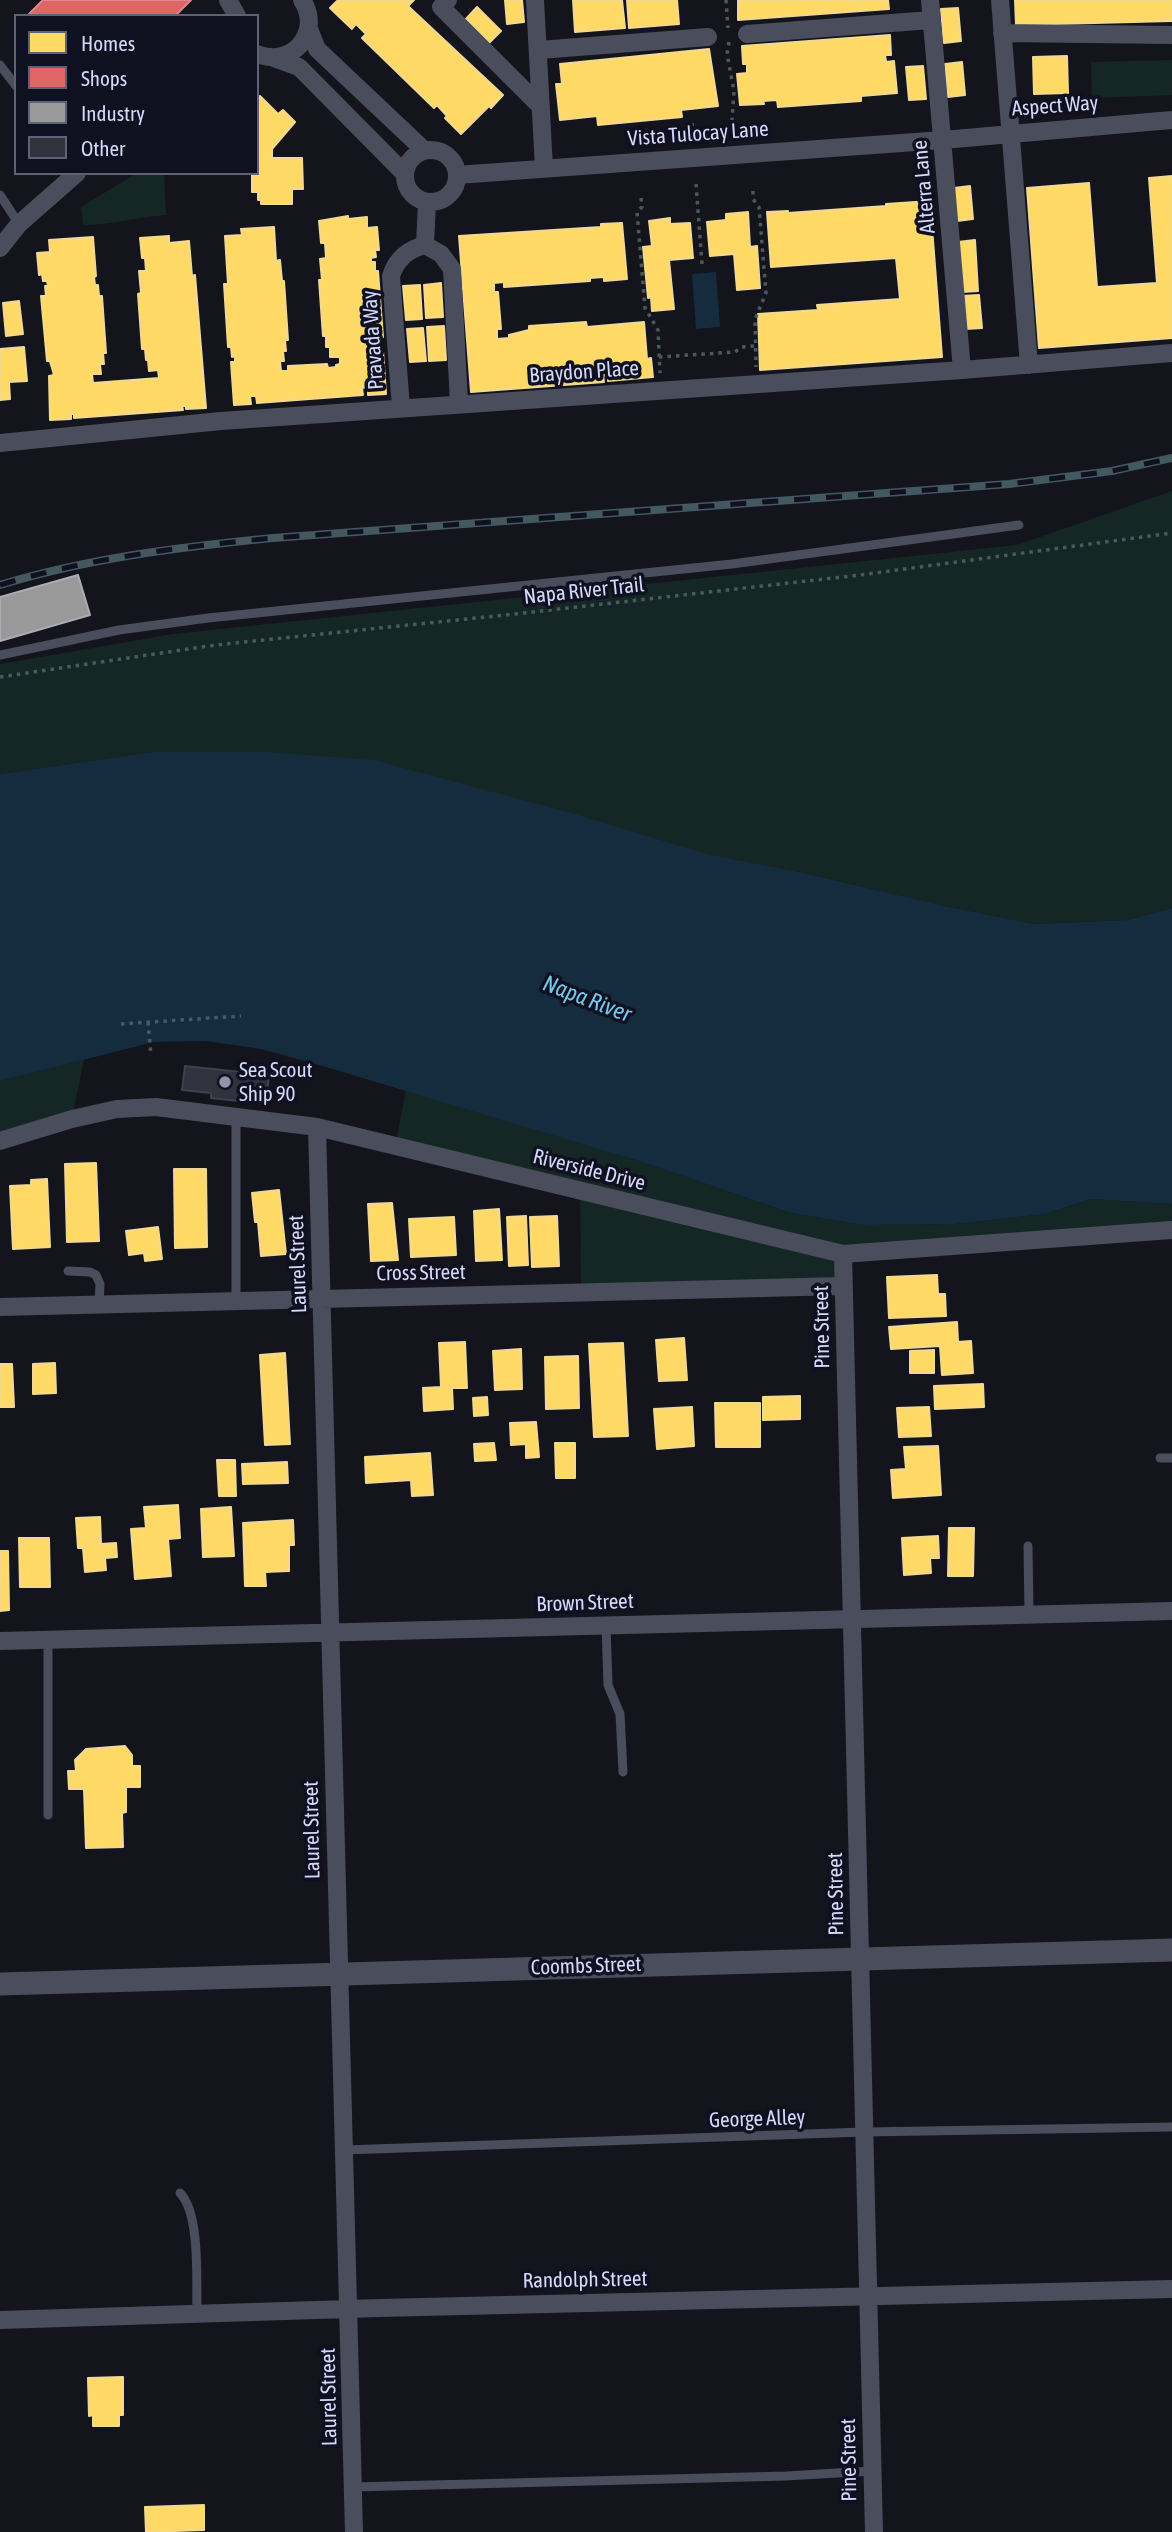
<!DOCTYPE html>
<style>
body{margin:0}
#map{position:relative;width:1172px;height:2532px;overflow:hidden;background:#14141c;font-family:"Asap Condensed",sans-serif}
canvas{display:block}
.legend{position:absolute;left:14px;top:14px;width:245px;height:161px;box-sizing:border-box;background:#101120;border:2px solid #5f6177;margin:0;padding:9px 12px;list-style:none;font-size:21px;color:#d5d8f9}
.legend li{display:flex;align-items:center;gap:14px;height:35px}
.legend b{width:35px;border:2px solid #5f6177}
</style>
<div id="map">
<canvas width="1172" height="2532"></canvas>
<ul class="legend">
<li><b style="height:19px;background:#ffd966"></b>Homes</li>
<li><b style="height:19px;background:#e06666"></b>Shops</li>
<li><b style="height:19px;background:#999"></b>Industry</li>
<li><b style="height:19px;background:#32323f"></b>Other</li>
</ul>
</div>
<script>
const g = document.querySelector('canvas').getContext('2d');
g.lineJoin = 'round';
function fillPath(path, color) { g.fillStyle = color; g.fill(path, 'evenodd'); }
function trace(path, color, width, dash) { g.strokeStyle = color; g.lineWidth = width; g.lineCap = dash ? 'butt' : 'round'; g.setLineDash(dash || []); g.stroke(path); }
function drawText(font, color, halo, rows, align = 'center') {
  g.font = font + ' "Asap Condensed",sans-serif'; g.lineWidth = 7; g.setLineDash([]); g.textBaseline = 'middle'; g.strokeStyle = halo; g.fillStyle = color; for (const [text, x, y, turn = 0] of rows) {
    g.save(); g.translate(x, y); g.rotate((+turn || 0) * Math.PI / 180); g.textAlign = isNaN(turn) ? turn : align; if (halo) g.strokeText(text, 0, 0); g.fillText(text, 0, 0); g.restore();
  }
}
fillPath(new Path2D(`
 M1172,60V95L1092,98L1091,62Z
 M137,173H164L166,215C138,217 111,225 83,225L81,207Z
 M1172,491V908L1127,920L1034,924L945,906L800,872L152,752L0,774V664L173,634L1017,545Z
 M84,1059L72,1119L0,1141V1081Z
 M406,1090L642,1162L791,1213L863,1225L955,1224L1045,1214L1091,1199L1172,1204V1230L843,1254V1286L581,1292L580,1191L395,1146Z`), '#142724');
fillPath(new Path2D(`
 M716,272L720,327L696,329L692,274Z
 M152,752H268L374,760L575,814L706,854L800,872L945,906L1034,924L1127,920L1172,908V1204L1091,1199L1045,1214L955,1224L863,1225L791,1213L642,1162L326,1067L261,1049L206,1041L154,1042L0,1081V774Z`), '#142c3e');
const homes = new Path2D(`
 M338,0H414L408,6L503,95L491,108L489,106L461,134L445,118L447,116L437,105L434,108L362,38L366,34L356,24L352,29L330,8Z
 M505,0H522L524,22L507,24Z
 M573,0H622L625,28L575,32Z
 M627,0H677L679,24L629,28Z
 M888,0L889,9L738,20V0Z
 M1015,0H1172V21L1016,25Z
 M477,7L501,31L489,43L466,19Z
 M958,8L961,41L944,43L941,9Z
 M890,35L891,55H885L886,62L894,61L897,93L861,96V101L778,107L777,100L763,101L764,104L740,105L737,74L747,73V64H743L742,46Z
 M709,49L718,106L681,110L682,117L598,125L597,116L560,120L556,84H562L560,64Z
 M1067,56L1068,93L1034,94L1033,57Z
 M962,62L965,95L948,97L945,64Z
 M923,66L926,99L909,100L906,67Z
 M260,96L278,114L283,110L295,122L272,149V158H302L303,189H292V204H261V200H258V192H252V173H257V99Z
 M1172,176V338L1039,348L1027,188L1089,183L1097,287L1157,283L1149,178Z
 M970,186L973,219L957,221L954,188Z
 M930,201L942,357L760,370L758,314L818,310L817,305L900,299L896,258L771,267L767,212L788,211V213L886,206V204Z
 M748,212L750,247L757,246L760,288L737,290L734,254L710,256L707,222L726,220V214Z
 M348,216V219L367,217V228L377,227L379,250H375L376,257L371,258V262H375V271H378L383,337H380L381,346H377L378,351H383L386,394L368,395V387L362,388L363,395L257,403L256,396H250L251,404L234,405L231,362H235V356L232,357L231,347H228L224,284H228L225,236L242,235L241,229L274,227L276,261L280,260L282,281H284L288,340H285L286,351H283L284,361H280L281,371H288V366L327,364L328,368L336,367V365L340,364V357H330V347H326V336H323L319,280H322L320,259L326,258L325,243H321L319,221Z
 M670,218V224L690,223L693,258L669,260L674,309L652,311L651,297L648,298L643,247L652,246L649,221Z
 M622,223L627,279L604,281V277L590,278V281L504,287V282L494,283V292H498L501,329H497V339L509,338V335L529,330V326L586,322L587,327L644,322L647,359L651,358L653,377L608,381V375L603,376L604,382L471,392L459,236L601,227V224Z
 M169,236V243L189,241L192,276L195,275L206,408L186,409V406H182L183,410L74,418V414H71V419L50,420L49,376L54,375L50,361H47L41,296H46L45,286H48L47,281H43L42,274L39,275L37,253L50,252L49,240L93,237L96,276L94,277L95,285H98L99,296H102L106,353H103L104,364H100L101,374H92L93,383L159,378L158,370L149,371L148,360H146L145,349H142L138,294L141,293L139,271H146L145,258H142L140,238Z
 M975,240L978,291L962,292L958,242Z
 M441,283L443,317L426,318L424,285Z
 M420,285L422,319L406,320L403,286Z
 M979,295L982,328L965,329L962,296Z
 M19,301L23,334L6,336L3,303Z
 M444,326L446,360L429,361L427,327Z
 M423,328L426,361L410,362L407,329Z
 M24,347L27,381L9,382L10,399L0,400V349Z
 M96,1163L99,1241L67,1242L65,1164Z
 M174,1169H206L207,1247L175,1248Z
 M47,1179L50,1247L13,1249L10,1186L31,1185V1180Z
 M279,1190L286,1254L261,1256L258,1222H255L252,1193Z
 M392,1203L398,1260L371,1261L368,1204Z
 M499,1209L502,1260L476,1261L474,1211Z
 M526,1216L528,1265L509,1266L507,1217Z
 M557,1216L559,1266L532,1267L530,1217Z
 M454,1217L456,1255L411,1257L409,1219Z
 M158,1227L162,1259L145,1261L144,1253L129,1255L126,1231Z
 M937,1275L938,1294H945L946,1316L889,1318L887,1277Z
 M957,1322L958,1342L971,1341L973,1373L942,1375L940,1346L891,1349L889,1327Z
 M684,1338L687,1380L659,1381L656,1340Z
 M465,1342L467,1388H452L453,1409L424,1411L423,1388L441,1387L439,1343Z
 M623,1343L628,1436L594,1437L589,1344Z
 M521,1349L522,1389L495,1390L493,1351Z
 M934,1350V1373H910V1351Z
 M285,1353L290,1444L265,1445L260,1355Z
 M578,1356L579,1408L546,1409L545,1357Z
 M55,1363L56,1393L33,1394V1364Z
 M0,1364H12L14,1407H0Z
 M983,1384L984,1407L935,1409L934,1386Z
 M800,1396V1419L763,1420V1397Z
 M487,1397L488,1415L474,1416L473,1398Z
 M715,1403H760V1447H716Z
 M692,1407L694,1446L657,1449L654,1409Z
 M929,1407L931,1436L899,1437L897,1408Z
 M536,1422L539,1457L526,1458V1444L511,1445L510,1423Z
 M494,1443L496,1460L475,1461L474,1444Z
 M555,1443H575V1478H556Z
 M938,1446L941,1495L893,1498L891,1470L906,1469L904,1447Z
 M430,1453L433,1495L412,1496L411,1480L366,1483L365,1457Z
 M217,1460H235L236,1496H219Z
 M287,1462L288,1483L243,1484L242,1464Z
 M178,1505L180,1538L168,1539L171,1576L135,1579L131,1529L146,1528L144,1507Z
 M231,1507L234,1556L203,1557L201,1509Z
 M100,1517L101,1544L116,1543L117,1557L105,1558L106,1570L85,1572L83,1548H78L76,1518Z
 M293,1520L294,1545H289V1571L265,1572L266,1586H245L243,1523Z
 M949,1528H974L973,1576H948Z
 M938,1536L939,1558H930L931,1573L904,1575L902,1538Z
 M19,1538H49L50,1587H20Z
 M0,1551H8L9,1610L0,1611Z
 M125,1746L132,1755V1766H140V1787H126V1812L122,1813L123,1847L86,1848L84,1789H69L68,1771H76L75,1760L86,1749Z
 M123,2377V2415H119V2426H93V2415L89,2416L88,2378Z
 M204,2505V2530L146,2532L145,2507Z`);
fillPath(homes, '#ffd966');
trace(homes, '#f2d992', 2);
const shops = new Path2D(`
 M43,0H191L175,16H27Z`);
fillPath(shops, '#e06666');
trace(shops, '#dd8892', 2);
const industry = new Path2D(`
 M78,575L90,615L0,641V597Z`);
fillPath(industry, '#999');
trace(industry, '#abacb6', 2);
const building = new Path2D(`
 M185,1066L269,1075L266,1104L211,1098V1093L182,1090Z`);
fillPath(building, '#32323f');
trace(building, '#40404f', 2);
trace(new Path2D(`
 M726,0L728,28
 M729,42L727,54L734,91L732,120
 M692,123L693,132
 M696,184L702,264
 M753,191V199L759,207L766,293L755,319L756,367
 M641,198L642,207L637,212L645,308L658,330L660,373
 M659,357L735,352L741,347L755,346
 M0,677L216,645L515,614L860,575L1172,533
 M148,1022L151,1056
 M121,1024L241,1016`), '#4b595f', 3.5, [3.5, 5]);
trace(new Path2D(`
 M0,65L16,86
 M0,195L19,224
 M0,655L119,630L208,618L732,564L1019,525
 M236,1117V1300
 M68,1271L90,1272L96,1275L100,1284L99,1304
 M1160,1458H1172
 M1028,1546L1029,1614
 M606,1625L608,1685L620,1714L623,1772
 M48,1639V1815
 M344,2150L864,2132L1172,2127
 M180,2193C201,2214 196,2285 197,2314
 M353,2487L786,2476L872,2471`), '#4a4d5c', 9);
trace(new Path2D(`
 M228,0L237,16
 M448,0L441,7L541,107
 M535,0L544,168
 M930,0L962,370
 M1000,0L1029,365
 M309,29L317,49L424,150
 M1002,33L1172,35
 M747,34L931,20
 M539,50L708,37
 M257,54C292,68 323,32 302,0
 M274,58L299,67L404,173
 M405 176a26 26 0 1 1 52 0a26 26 0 1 1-52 0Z
 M457,175L943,140L1172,120
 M425,245L427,202
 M0,248L19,224L77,173
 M401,408L391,276C396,260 408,249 425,245L441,254L452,269L459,403
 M0,443L221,421L962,370L1172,353
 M317,1127L354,2532
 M0,1141L72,1119L117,1109L156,1107L317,1127L843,1254L1172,1230
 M843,1254L874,2532
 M0,1307L843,1286
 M0,1641L1172,1611
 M0,2320L380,2308L1172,2289`), '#4a4d5c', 18);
trace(new Path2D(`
 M0,1984L1172,1950`), '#4a4d5c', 23);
const rail = new Path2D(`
 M0,585C89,558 180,547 273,538L1009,484L1112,471L1172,458`);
trace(rail, '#43585f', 8);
trace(rail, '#101120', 5, [16]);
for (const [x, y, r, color] of [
 [225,1082,7,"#9193ac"]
]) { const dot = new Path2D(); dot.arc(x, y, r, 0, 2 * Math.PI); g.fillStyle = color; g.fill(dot); trace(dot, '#101120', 2.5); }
drawText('21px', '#d5d8f9', '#101120', [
 ["Aspect Way",1055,106,-4],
 ["Vista Tulocay Lane",698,134,-4],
 ["Alterra Lane",924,187,-95],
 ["Pravada Way",373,340,-94],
 ["Braydon Place",584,372,-4],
 ["Napa River Trail",584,591,-6],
 ["Riverside Drive",589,1170,14],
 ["Laurel Street",298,1264,-92],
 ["Cross Street",421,1273,-1],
 ["Pine Street",822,1327,-91],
 ["Brown Street",585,1603,-2],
 ["Laurel Street",312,1830,-91],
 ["Pine Street",836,1894,-91],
 ["Coombs Street",586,1966,-2],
 ["George Alley",757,2119,-2],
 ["Randolph Street",585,2280,-1],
 ["Laurel Street",329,2397,-91],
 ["Pine Street",849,2460,-91]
]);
drawText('21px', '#d5d8f9', '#101120', [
 ["Sea Scout",239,1070],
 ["Ship 90",239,1094]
], 'left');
drawText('italic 23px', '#71caec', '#101120', [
 ["Napa River",587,999,21]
]);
</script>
